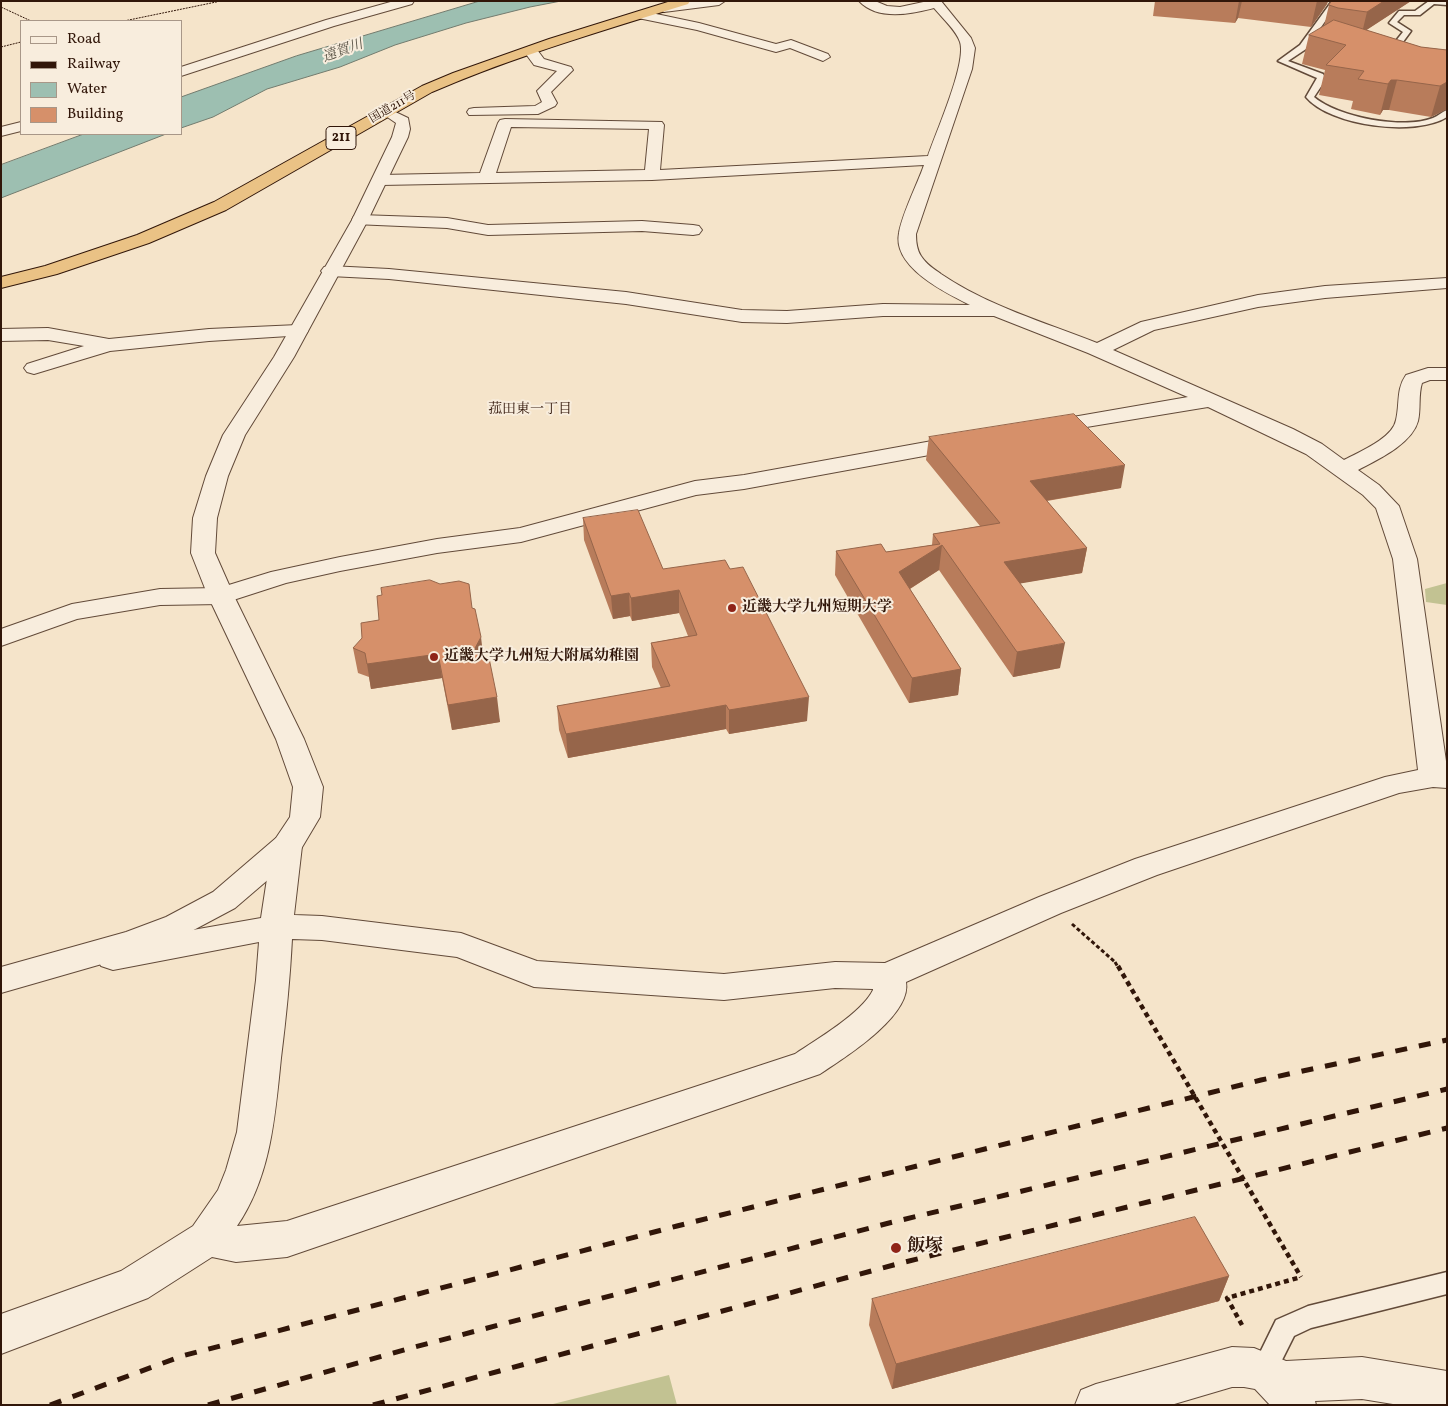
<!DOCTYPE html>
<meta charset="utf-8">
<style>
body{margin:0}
#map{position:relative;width:1448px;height:1406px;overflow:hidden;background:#f5e4ca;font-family:Vollkorn,serif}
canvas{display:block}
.frame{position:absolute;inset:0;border:2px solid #311609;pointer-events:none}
.legend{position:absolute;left:20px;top:20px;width:162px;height:115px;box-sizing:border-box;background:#f8eddd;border:1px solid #a89788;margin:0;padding:6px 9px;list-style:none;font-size:15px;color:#311609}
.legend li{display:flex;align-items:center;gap:10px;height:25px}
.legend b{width:25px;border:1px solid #a89788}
</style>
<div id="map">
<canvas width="1448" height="1406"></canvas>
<div class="frame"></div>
<ul class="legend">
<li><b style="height:6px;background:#f8eddd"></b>Road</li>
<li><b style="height:6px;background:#311609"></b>Railway</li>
<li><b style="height:14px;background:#9dbfb1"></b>Water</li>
<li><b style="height:14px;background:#d6906a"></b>Building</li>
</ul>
</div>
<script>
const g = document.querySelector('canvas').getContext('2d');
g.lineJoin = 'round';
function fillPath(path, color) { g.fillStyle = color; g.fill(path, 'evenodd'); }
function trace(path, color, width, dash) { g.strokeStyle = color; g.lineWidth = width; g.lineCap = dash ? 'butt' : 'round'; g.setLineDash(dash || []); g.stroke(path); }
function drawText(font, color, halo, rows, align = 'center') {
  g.font = font + ' Vollkorn,"Noto Serif JP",serif'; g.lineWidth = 4; g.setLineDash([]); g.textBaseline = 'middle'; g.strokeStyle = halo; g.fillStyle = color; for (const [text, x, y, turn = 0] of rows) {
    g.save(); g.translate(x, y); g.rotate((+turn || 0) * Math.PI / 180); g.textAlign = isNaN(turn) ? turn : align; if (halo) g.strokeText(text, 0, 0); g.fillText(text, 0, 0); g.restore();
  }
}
fillPath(new Path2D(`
 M1447,583V605L1426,602L1425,589Z
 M669,1375L677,1405H549Z`), '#c2c292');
const water = new Path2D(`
 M480,1H561L530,7L466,23L395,45L340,67L267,89L213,117L181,128V97L296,56Z
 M84,134H166L1,198V165Z`);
fillPath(water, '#9dbfb1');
trace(water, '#727b6e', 1);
const service = new Path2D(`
 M1332,1H1339L1306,49L1288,61L1323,74L1326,79L1314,97C1337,117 1404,130 1433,118C1438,116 1442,112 1447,110V117C1415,137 1330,126 1306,97L1317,78L1278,61L1300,45Z
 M1429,1H1447V5L1434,4L1420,15H1404L1397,22L1411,31L1400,46H1377V42H1395L1403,32L1389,23L1399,11H1415Z
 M1447,1272V1294L1311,1328L1294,1336L1272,1380L1263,1383L1254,1380L1251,1371L1276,1320L1308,1306Z`);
const minor = new Path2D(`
 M394,1H414L412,4L334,26L181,76V67L326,20Z
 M688,1H725L719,5L664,12L658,8L664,4Z
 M859,1H875L887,6L900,7L928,1H941L971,38L975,48L972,69L916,234C916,242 917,250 921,256C926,264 934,269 941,274C988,306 1044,322 1097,343L1141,322L1258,295L1325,286L1447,278V288L1325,298L1258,307L1154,330L1113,350L1293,429L1322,444L1344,460C1359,452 1393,438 1396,420C1400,404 1396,389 1406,375L1428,368H1447V380H1430L1422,383C1418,396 1421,409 1418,421C1412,444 1377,460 1358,470L1379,485L1399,506L1417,559L1447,768V788L1433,787L1399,793L1157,875L1061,913L906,982C912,1016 844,1058 820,1074L287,1257L236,1262L212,1257L148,1298L1,1354V1314L121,1271L193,1226L218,1190L226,1170L237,1132L256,980L259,942L113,970L101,966L96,957L101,948L113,944L261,918L272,846L276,838L287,835L298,838L302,846L294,915L322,916L461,933L537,961L724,974L835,962L885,963L1039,897L1135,859L1385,777L1418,770L1393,559L1376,508L1363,495L1306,454L1208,407L1044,434L1036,433L1033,428L1036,423L1044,422L1188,397L1183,395L1088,353L994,316H883L787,323L742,322L626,304L389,279L330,276L324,275L321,271L324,267L330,266L389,269L626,292L742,310L787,311L883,304L970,305C946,293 892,267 899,233C902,214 917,185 924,165L652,180L381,185L375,183L373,180L375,177L381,175L480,173L498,123L500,120L505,119L662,122L664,125L660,170L928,156C936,132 967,63 960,42C956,30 942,18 934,8C911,14 878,21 859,1ZM511,127L649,129L645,170L496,173ZM292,939L322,940L457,957L534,987L724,1000L835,988L873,989V990C862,1013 816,1040 795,1054L287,1221L237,1226C271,1176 275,1116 281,1058C286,1018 290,979 292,939Z
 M642,11L699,23L776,44L791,40L828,54L830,57L823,61L790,48L776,52L697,30L638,18L636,15L638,12Z
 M530,46L535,47L544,59L571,67L573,70L551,92L557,103L555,106L538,114L469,115L467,112L469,109L474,108L535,106L542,102L537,91L557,71L534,65L523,50Z
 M21,122V131L1,136V127Z
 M360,215L447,218L488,225L642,221L693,225L699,226L702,230L699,234L693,235L642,231L488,235L447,228L354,224L352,220L354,216Z
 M298,325L305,327L308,331L305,335L209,341L110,351L34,374L27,372L24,368L27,364L84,346L48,340L1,341V329L48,328L109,339L209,329Z
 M965,435L973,437L976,442L973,447L744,489L696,495L521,542L437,553L340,571L286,583L221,604L160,605L77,619L1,646V629L72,604L160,589L219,588L271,572L340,557L437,539L520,528L695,481L744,475Z
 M1232,1347L1254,1348L1286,1361L1362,1357L1447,1371V1405H1399L1362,1399L1315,1401L1316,1405H1270L1255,1389L1244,1387H1232L1171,1405H1075L1081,1390L1096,1384Z`);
const tertiary = new Path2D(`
 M387,108L408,118L410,129L408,137L368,220L294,357L245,435L228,476L217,518L215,553L234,596L304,739L323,787L320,817L298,854L235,908L188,933L147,951L1,993V967L126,932L166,917L213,892L276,838L290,817L293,787L276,739L208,596L191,553L193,518L206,476L223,435L274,357L352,220L392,137L396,123L380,112L382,109Z`);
const trunk = new Path2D(`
 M671,1H690L688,4C602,31 515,56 432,92L226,210L149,243L57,274L1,288V277L45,266L137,235L214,202L422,86L453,73L549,39Z`);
trace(service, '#624a39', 3);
trace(minor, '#624a39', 2);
trace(tertiary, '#624a39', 2);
trace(trunk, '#311609', 2);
trace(new Path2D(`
 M1,7L31,21
 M124,21L221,1
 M1,47L21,42`), '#311609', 1, [2, 1]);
trace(new Path2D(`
 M1072,924L1115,962`), '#311609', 3, [4, 2.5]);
trace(new Path2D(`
 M1242,1325L1227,1298L1301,1277`), '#311609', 4.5, [5, 4]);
fillPath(service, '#f8eddd');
fillPath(minor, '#f8eddd');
fillPath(tertiary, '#f8eddd');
fillPath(trunk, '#eac285');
trace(new Path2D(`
 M50,1405L182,1356L677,1226L1261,1080L1447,1040
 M208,1405L411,1348L889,1223L1447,1089
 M373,1405L901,1263L1447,1128`), '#311609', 5, [12, 12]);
trace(new Path2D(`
 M1115,962L1118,967`), '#311609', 3, [4, 2.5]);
trace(new Path2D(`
 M1118,966L1301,1277`), '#311609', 4.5, [5, 4]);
fillPath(new Path2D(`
 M1155,1H1328L1327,4L1311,27L1238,18L1235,23L1153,16Z
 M1332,1H1411L1366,30L1421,47L1447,50V109L1431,117L1389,110H1383L1380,115L1351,109L1353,101L1319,95L1325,70L1302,64L1309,35L1324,26L1329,5Z
 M929,437L1121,488L1047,501L1087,548L1082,573L1020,583L1060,668L1013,677L939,570L910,589L961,669L958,695L909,703L835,575L836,551L886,552L932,545L933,534L980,526L926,460Z
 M583,518L663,569L807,721L729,734L726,729L568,758L559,730L557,706L661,688L652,667L651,643L688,636L679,613L632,621L630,616L613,619L584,540Z
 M472,608L500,722L452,730L442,678L371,689L369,677L358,673L353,648Z
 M1229,1276L1219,1301L892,1389L869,1325L872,1299Z`), '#b87c5b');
fillPath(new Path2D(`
 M1239,1H1242L1238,18L1235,23Z
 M1317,1H1328L1327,4L1311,27Z
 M1384,1H1411L1362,33L1367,12Z
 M1391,80H1397L1389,110H1383L1380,115L1388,84Z
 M1447,82V109L1431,117L1440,86Z
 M1125,465L1121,488L1026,504L1030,481Z
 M942,545L939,570L897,597L899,572Z
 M1087,548L1082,573L1000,587L1004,562Z
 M679,590V613L632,621L631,598Z
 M629,593L630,616L613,619L611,596Z
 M481,637L484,662L473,652Z
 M1065,643L1060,668L1013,677L1017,652Z
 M438,654L442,678L371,689L367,664Z
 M961,669L958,695L909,703L912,678Z
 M497,697L500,722L452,730L448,705Z
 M809,697L807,721L729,734V710Z
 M726,705V729L568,758L566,734Z
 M1229,1276L1219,1301L892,1389L896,1364Z`), '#96654a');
const building = new Path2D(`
 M1332,1H1384L1367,12L1338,8L1329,5Z
 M1334,20L1421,47L1447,50V82L1440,86L1397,80H1391L1388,84L1358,79L1364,71L1326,65L1346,45L1309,35Z
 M1074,414L1125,465L1030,481L1087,548L1004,562L1065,643L1017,652L942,545L899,572L961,669L912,678L836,551L881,544L886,552L940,544L933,534L1000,523L929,437Z
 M638,510L663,569L725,560L730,569L743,567L809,697L729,710L726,705L566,734L557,706L670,686L651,643L697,635L679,590L631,598L629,593L611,596L583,518Z
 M430,580L440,584L459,581L469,584L472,608L475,609L481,637L473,652L489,658L497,697L448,705L438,654L367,664L365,653L353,648L362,638L361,623L379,620L377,596L382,595L381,588Z
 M1195,1217L1229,1276L896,1364L872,1299Z`);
fillPath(building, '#d6906a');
trace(building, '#96654a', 1);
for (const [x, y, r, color] of [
 [732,608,5,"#8f2418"],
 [434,657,5,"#8f2418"],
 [896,1248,6,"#8f2418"]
]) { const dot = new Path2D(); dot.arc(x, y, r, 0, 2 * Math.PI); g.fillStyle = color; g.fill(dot); trace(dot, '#f8eddd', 2); }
drawText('12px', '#311609', '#f8eddd', [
 ["国道211号",393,108,-30]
]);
drawText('italic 14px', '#575144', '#f8eddd', [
 ["遠賀川",343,52,-20]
]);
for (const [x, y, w] of [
 [341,138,30]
]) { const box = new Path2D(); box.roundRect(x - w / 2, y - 11.5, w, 23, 4); g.fillStyle = '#f8eddd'; g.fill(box); trace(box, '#311609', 1); }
drawText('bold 14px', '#311609', null, [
 ["211",341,138]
]);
drawText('14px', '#311609', '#f8eddd', [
 ["菰田東一丁目",530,410]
]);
drawText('bold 15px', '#311609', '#f8eddd', [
 ["近畿大学九州短期大学",742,608],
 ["近畿大学九州短大附属幼稚園",444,657]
], 'left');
drawText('bold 18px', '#311609', '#f8eddd', [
 ["飯塚",907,1248]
], 'left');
</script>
